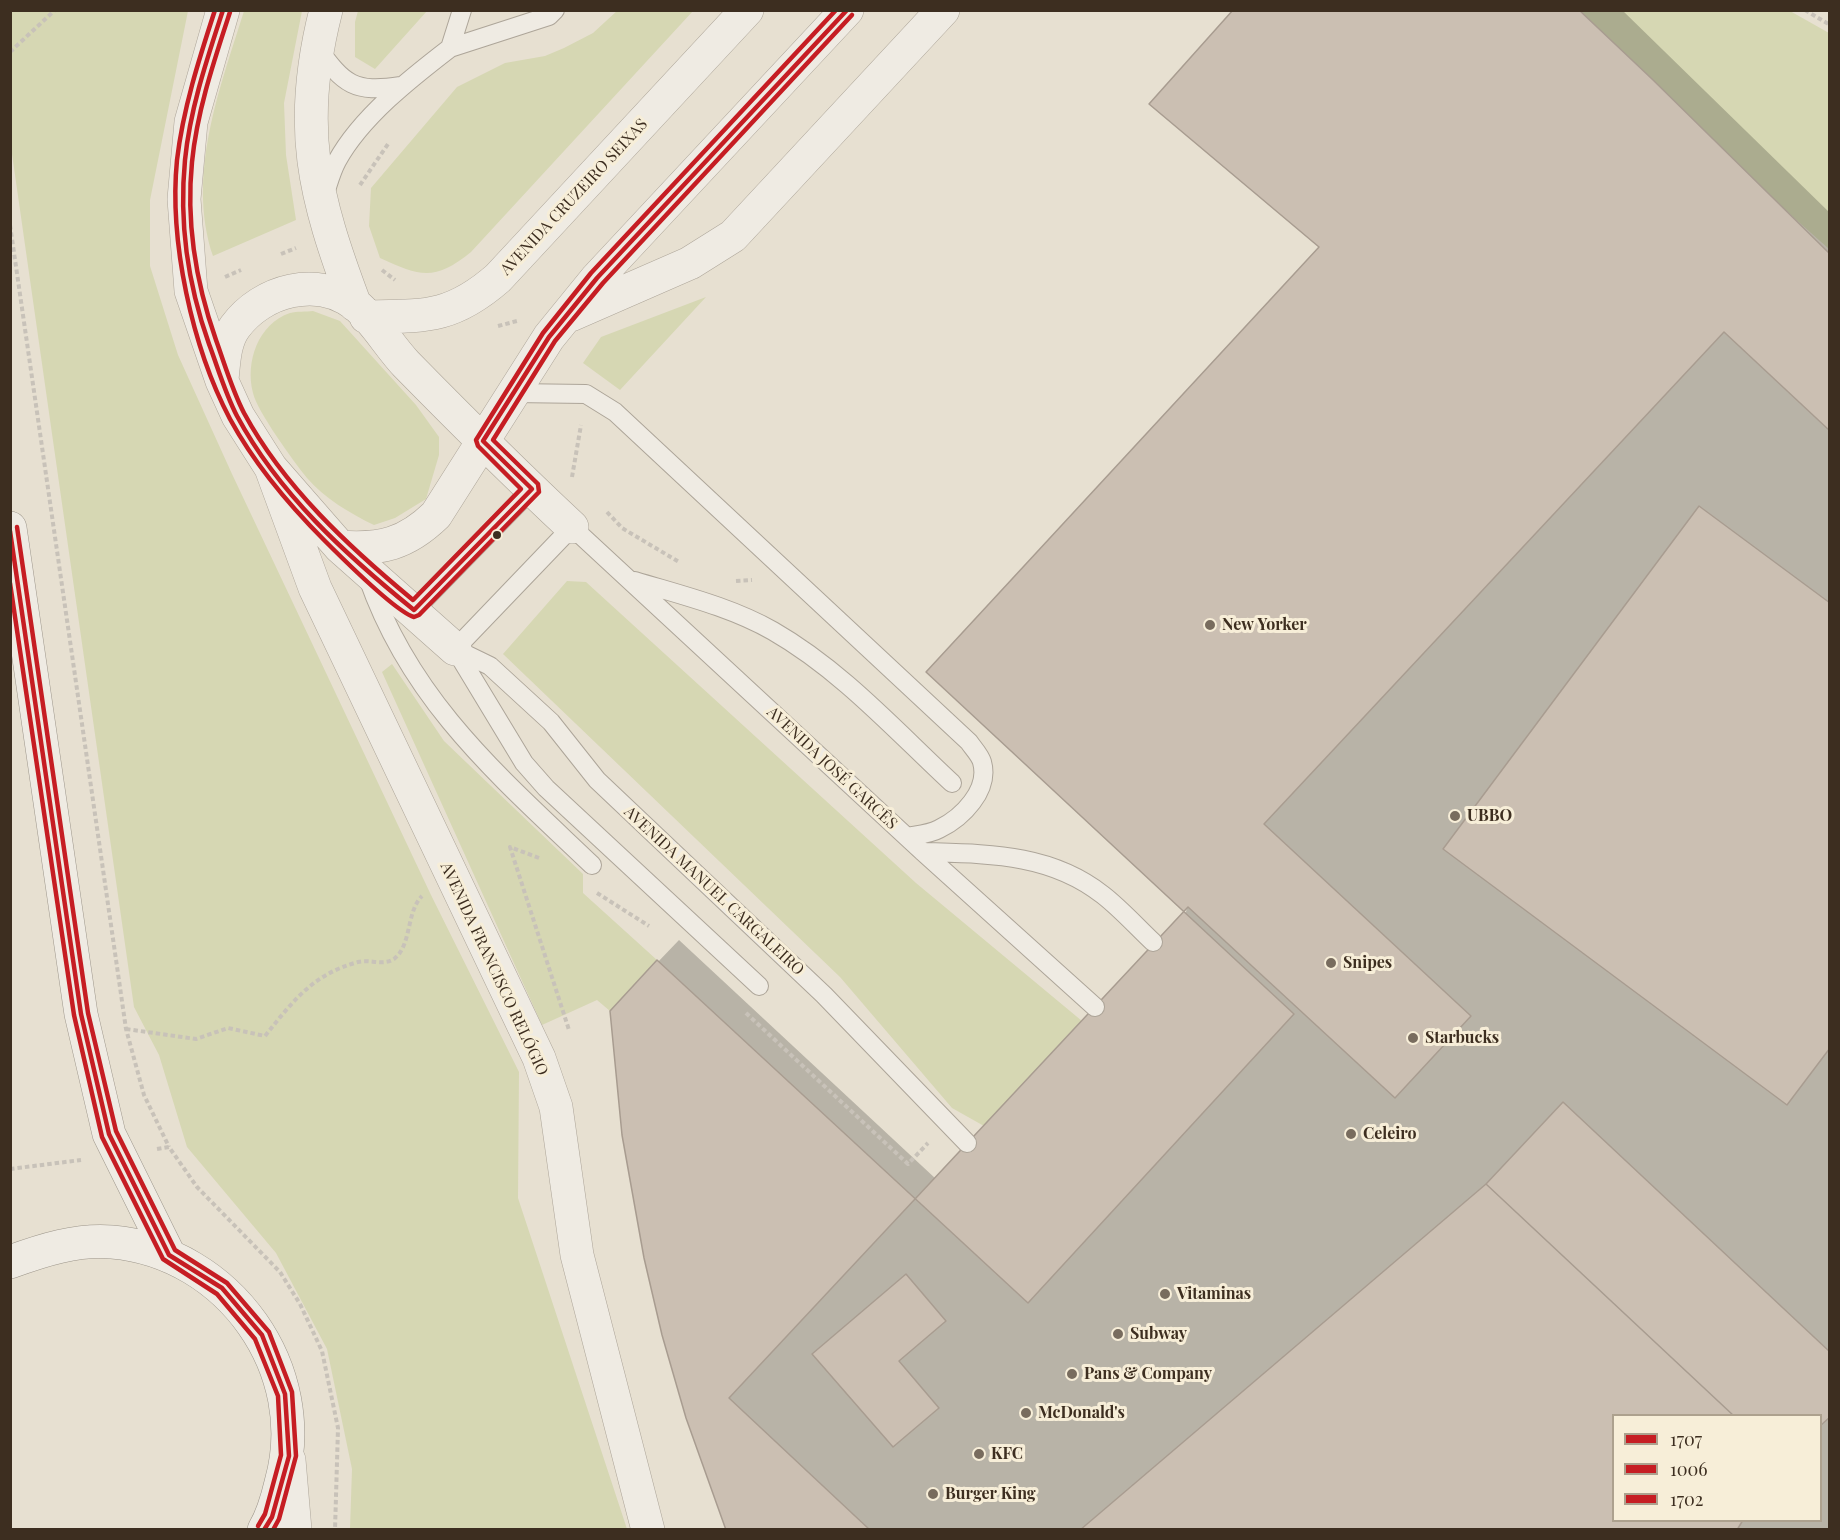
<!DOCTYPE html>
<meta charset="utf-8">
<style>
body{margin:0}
#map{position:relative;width:1840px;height:1540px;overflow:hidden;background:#e7e0d1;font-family:"Playfair Display",serif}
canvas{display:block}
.frame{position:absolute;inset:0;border:12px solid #3d2e20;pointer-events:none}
.legend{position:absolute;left:1612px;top:1414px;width:210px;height:108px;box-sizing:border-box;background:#f7eed8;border:2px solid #ada18e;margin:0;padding:8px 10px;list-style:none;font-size:18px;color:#3d2e20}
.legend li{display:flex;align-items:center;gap:12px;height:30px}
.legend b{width:30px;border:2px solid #ada18e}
</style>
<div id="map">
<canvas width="1840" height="1540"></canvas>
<div class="frame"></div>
<ul class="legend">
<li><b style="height:8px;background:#c61d23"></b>1707</li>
<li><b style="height:8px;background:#c61d23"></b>1006</li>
<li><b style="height:8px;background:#c61d23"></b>1702</li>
</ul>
</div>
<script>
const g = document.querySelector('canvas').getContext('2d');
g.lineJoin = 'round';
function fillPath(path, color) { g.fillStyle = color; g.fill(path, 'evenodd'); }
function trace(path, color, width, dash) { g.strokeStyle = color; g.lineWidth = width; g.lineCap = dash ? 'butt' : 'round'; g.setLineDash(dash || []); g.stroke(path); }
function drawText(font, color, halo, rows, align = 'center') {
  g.font = font + ' "Playfair Display",serif'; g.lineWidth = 6; g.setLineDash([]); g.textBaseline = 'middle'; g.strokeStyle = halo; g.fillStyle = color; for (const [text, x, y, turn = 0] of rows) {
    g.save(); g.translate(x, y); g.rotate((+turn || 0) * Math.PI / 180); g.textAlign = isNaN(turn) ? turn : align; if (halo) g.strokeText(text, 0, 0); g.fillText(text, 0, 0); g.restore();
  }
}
fillPath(new Path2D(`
 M618,10L693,11L471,252C435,281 421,277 380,258L369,226L371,188L457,87L505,63L545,56L564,48L593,33Z
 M10,11H188L150,200V266L178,355L232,474L431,895L519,1072L518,1198L627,1529H350L352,1469L327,1349L276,1253L187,1147L159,1055L134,1007L11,147Z
 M244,11H302L284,103L286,155L296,220L213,256C186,175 220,88 244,11Z
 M358,11V10L427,11L375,69L355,57V22Z
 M1561,11H1790L1829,33V249Z
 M706,297L620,390L583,363L601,337Z
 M313,311L340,321L416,405L439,437V455L426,499L395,518L374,525C351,514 324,498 307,478C294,462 257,411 253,393C245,362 258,324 290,313C297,311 306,312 313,311Z
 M567,581L586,582L916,883L1082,1021L984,1126L952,1108L840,977L503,654Z
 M392,664L444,741L583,874V893L657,960L610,1011L597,1000L542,1025L382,672Z`), '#d6d7b3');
fillPath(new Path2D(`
 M1235,10H1622L1830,213V1530H729L611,1011L679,940L936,1179L1186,912L1321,247ZM1614,1416H1820V1520H1614Z`), '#0003');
const building = new Path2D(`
 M1233,10H1579L1652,79L1830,254V1530H1737L1743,1520H1820V1416H1734L1486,1184L1080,1530H726L686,1418L662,1335L644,1258L622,1135L610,1011L657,960L1028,1303L1294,1014L926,672L1319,247L1149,104Z
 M1724,332L1830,431V603L1699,506L1443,849L1787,1105L1830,1048V1352L1563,1102L1486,1184L1734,1416H1614V1520H1820V1426L1830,1417V1530H870L729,1398L1188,907L1395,1098L1471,1016L1264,824ZM906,1274L946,1321L899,1361L939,1408L893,1447L812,1354Z`);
fillPath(building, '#cbbfb2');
trace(building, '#a89c90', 1.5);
const service = new Path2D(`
 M462,10L450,48L549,16L555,10
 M317,47C344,85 354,93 401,86
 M324,196C328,185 331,172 337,161C361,117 411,78 450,48
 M513,393L586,394L615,412L969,742C973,748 980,755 982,762C990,790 962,818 939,829C930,834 917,835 907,837
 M368,578C411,702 500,777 592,865
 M635,581C681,595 731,607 773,631C841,670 895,730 952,783
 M414,610L532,489
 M455,649L572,527L923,852L1095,1007
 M455,649L490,666L551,722L597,780L824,995L967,1143
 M455,649L524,763L546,788L759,986
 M923,852C987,854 1050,853 1103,895C1121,909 1137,927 1153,942`);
const minor = new Path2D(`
 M223,10L191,122L184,199L191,291L222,381L238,416L271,468L340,547L455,649
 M326,10C296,127 314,196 355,305
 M571,315L690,263L733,236L943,10
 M366,317C424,316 451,319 498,278L747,10
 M222,379C224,362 224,342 235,327C262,290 318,275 356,305C375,321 389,346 406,364C460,419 515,474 572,527
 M271,468L315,588L539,1058L556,1107L577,1255L648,1530
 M340,547C381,550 406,544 436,515L549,337L597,278L847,10`);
const tertiary = new Path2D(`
 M289,1460L295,1530`);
const secondary = new Path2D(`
 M10,528L81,1014L109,1134L169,1255
 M10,1262C43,1250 77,1239 112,1242C229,1252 313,1370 281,1483C277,1500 273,1515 264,1530`);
trace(service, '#ada599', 20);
trace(minor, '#ada599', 34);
trace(tertiary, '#ada599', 34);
trace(secondary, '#9c958a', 34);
trace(new Path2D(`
 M1805,10L1830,25
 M10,52L55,10
 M360,185L388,144
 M10,225L126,1029L144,1095L169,1147
 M281,254L296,248
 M382,270L395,280
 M225,277L241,270
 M498,326L517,321
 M572,477L581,425
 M607,512L622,528L679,562
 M736,581L752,580
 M539,858L510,847L569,1030
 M597,893L649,926
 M746,1013L908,1164L928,1143
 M126,1029L196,1039L228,1028L265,1036C293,1001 313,974 358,962C369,959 383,966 394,959C412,945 406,912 422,896
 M157,1149L169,1147L197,1187L280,1272L300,1304L322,1351L338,1428L335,1530
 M10,1169L81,1160`), '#c8c2b9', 4, [4.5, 3]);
trace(service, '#efebe3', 18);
trace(minor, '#efebe3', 33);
trace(tertiary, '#efebe3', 33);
trace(secondary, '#efebe3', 33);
trace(new Path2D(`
 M223,10C207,59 190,109 185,160C179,222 188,285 209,344C218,368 225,393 237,416C279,494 346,555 414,610L532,489L483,441L549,337L597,278L847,10
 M10,531L81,1014L109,1134L169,1255L222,1288L262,1335L285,1394L289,1456L272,1517L264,1530`), '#c61d23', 4.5);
trace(new Path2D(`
 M215,10C199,59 183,109 177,160C169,241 192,347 230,419C255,465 289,505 325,541C341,557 396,612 414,617L419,615L539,492L538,484L493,440L555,341L603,283L852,15
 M10,583L74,1015L102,1137L163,1259L217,1294L255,1339L278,1396L281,1455L265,1514L258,1526`), '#c61d23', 4.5);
trace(new Path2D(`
 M230,12C214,61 197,111 192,162C186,222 196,283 216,340C225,365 232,390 244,413C284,487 349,547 413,600L521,489L478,446L476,440L543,333L591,273L836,10
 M17,527L88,1013L116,1131L175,1250L227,1283L269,1332L292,1392L296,1456L279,1519L273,1530`), '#c61d23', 4.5);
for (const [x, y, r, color] of [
 [497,535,5,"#3d2e20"],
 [1210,625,6,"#786c5e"],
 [1455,816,6,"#786c5e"],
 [1331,963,6,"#786c5e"],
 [1413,1038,6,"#786c5e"],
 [1351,1134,6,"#786c5e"],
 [1165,1294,6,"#786c5e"],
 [1118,1334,6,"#786c5e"],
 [1072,1374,6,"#786c5e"],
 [1026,1413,6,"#786c5e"],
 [979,1454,6,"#786c5e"],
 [933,1494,6,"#786c5e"]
]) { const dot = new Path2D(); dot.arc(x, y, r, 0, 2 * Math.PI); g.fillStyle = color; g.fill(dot); trace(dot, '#f7eed8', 2); }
drawText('16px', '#3d2e20', '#f7eed8', [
 ["AVENIDA CRUZEIRO SEIXAS",574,197,-47],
 ["AVENIDA JOSÉ GARCÊS",832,768,43],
 ["AVENIDA MANUEL CARGALEIRO",714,891,43],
 ["AVENIDA FRANCISCO RELÓGIO",494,969,65]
]);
drawText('bold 16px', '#3d2e20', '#f7eed8', [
 ["New Yorker",1222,625],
 ["UBBO",1467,816],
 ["Snipes",1343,963],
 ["Starbucks",1425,1038],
 ["Celeiro",1363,1134],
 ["Vitaminas",1177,1294],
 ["Subway",1130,1334],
 ["Pans & Company",1084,1374],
 ["McDonald's",1038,1413],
 ["KFC",991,1454],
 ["Burger King",945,1494]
], 'left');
</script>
